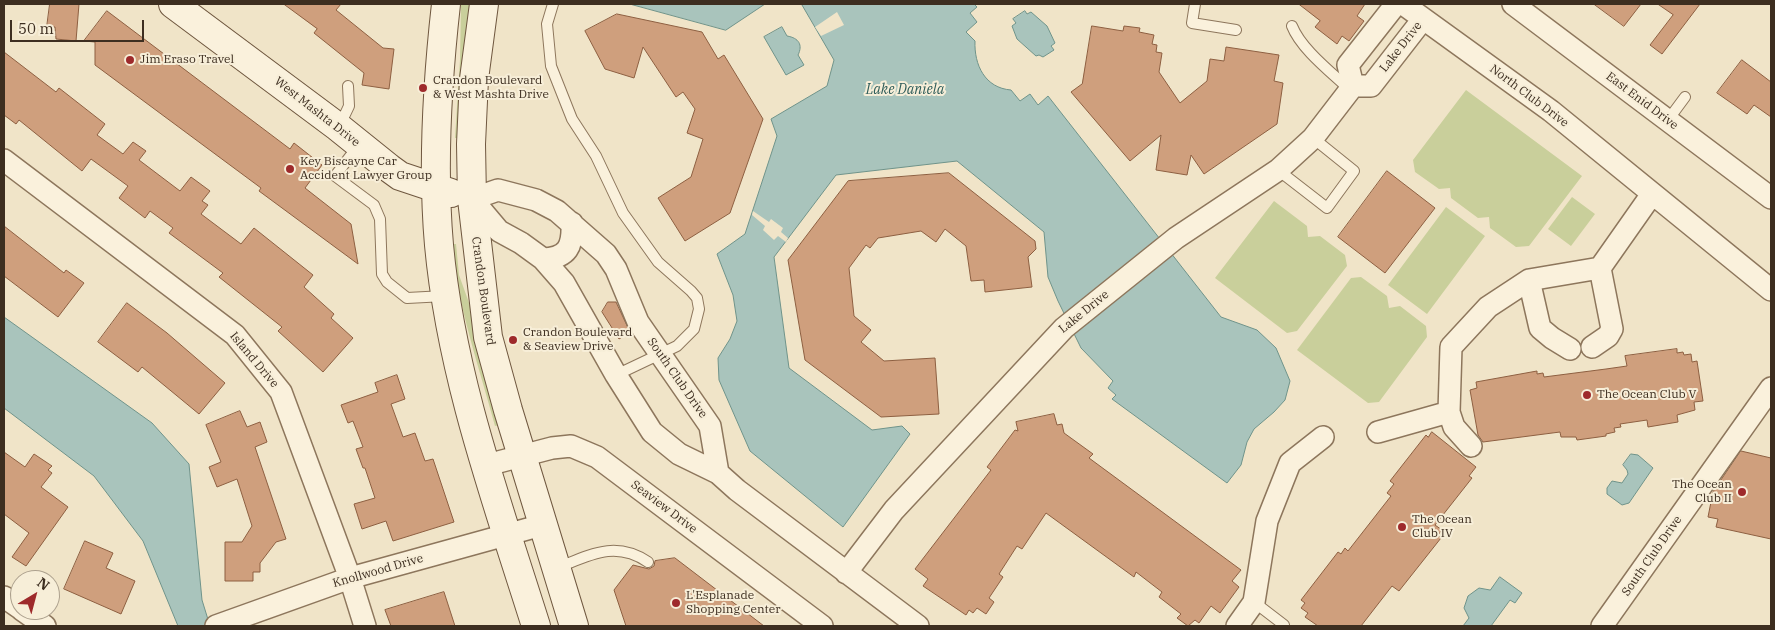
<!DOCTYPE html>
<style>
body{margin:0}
#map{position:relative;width:1775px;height:630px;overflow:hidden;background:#f0e4c8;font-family:"IBM Plex Serif",serif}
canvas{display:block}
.frame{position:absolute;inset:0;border:5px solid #3d2e20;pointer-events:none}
.north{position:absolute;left:10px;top:570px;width:50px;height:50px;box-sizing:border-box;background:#f7eed8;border:1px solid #ada18e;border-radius:50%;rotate:37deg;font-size:14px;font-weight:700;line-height:20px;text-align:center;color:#3d2e20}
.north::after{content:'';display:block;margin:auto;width:18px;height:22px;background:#9e2a2b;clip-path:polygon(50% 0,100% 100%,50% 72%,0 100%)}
.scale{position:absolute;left:10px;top:20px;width:134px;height:22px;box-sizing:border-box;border:2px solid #3d2e20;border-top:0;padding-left:6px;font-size:15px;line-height:18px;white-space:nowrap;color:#3d2e20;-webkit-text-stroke:4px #f7eed8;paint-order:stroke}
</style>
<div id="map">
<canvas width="1775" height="630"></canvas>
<div class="frame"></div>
<div class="north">N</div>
<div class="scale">50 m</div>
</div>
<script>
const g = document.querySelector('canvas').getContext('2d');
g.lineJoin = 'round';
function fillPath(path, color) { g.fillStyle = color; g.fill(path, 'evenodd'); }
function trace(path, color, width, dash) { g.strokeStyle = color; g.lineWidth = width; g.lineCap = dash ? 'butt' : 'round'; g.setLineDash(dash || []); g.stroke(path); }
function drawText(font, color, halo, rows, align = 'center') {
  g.font = font + ' "IBM Plex Serif",serif'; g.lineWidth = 4; g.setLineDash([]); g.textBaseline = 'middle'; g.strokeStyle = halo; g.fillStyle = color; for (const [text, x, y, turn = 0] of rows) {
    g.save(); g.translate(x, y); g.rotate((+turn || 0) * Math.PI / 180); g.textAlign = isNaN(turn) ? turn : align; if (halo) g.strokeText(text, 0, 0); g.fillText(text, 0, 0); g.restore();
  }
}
fillPath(new Path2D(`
 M461,4H472L460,138H455L460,60Z
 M1466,90L1582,176L1529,246L1516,247L1490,228L1489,217L1478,218L1451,198L1450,188L1439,189L1415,172L1413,160Z
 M1572,197L1595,214L1571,246L1548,229Z
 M1274,201L1307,226L1308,237L1320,236L1345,255L1347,266L1297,331L1287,333L1215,278Z
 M1446,207L1485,236L1427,314L1388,285Z
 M451,244H456L459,275L477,325L501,425L495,426C478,363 459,310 451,244Z
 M1361,277L1387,296L1389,308L1400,306L1426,326L1427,337L1379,402L1368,403L1297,350L1351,278Z`), '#c9cf9b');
const water = new Path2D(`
 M630,4H765L726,30Z
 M800,4H974L977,7L970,13L977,22L966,32L975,41C974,65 985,88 1011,90L1020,101L1030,94L1038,105L1048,96L1221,317L1257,330L1276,348L1290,381L1285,400L1274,412L1254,429L1247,442L1241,465L1227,483L1112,399L1116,395L1108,388L1113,381L1081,348L1058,301L1048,277L1044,232L957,161L836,175L774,257L789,368L872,430L902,426L910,434L843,527L750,451L719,380L718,358L730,339L737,321L733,295L717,254L745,234L777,136L771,119L827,86L834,60L802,5Z
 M1025,11L1027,14L1031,12L1047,26L1055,43L1051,46L1054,50L1043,57L1039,55L1036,56L1017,39L1012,26L1016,23L1013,19Z
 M782,27L787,36C799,38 803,45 798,55L804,65L786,75L764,37Z
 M4,317L152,423L189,464L202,600L210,626H178L143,541L94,476L4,408Z
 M1631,454L1638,455L1653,468L1629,503L1622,505L1607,494V488L1612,481L1622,483L1628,474L1627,470L1623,465Z
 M1500,577L1522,593L1515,603L1510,600L1491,626H1463L1469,618L1464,608L1468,596L1479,588L1490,590Z`);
fillPath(water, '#a9c4bc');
trace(water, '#6f938a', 1);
fillPath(new Path2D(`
 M837,12L844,25L821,36L815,27Z
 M753,211L769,222L771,219L783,228L781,232L788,238L786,242L778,236L774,240L763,230L765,226L752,215Z`), '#f0e4c8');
const building = new Path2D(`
 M50,4H79L76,41L56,39L55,27H47Z
 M284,4H341L336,10L383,48L394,49L389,89L362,85L364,73L314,33L317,29Z
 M1299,4H1365L1357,16L1364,21L1349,41L1342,36L1337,44L1315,27L1320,21Z
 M1594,4H1641L1624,26Z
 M1658,4H1700L1662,54L1650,45L1673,15Z
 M107,11L290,149L294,143L322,165L305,188L351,224L358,264L259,191L261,188L95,65V42L84,41Z
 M617,14L702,32L718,59L724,55L763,119L730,213L685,241L658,198L691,177L703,139L687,133L695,109L683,92L676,97L643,47L634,78L605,69L585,31Z
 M1092,26L1123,31L1124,26L1140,28L1139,32L1154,35L1152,44L1157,45L1156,52L1162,53L1159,72L1180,103L1207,81L1210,59L1224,61L1226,47L1279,55L1274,81L1283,83L1277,124L1204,174L1191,155L1187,175L1156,170L1161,135L1130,161L1071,92L1082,84Z
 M4,52L56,92L59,88L105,124L97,135L123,154L133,142L146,151L139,160L180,191L191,177L210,191L202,201L208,205L201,214L241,244L254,228L313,275L304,287L334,314L331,318L353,338L323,372L278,331L282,327L219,277L223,273L169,233L173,228L150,211L145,218L119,198L128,186L91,159L82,171L19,120L16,124L4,115Z
 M1742,60L1771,82V117L1754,105L1747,114L1717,93Z
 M1387,171L1435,208L1385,273L1338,237Z
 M949,173L1035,241L1036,249L1028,257L1032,287L985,292L984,280L971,281L966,246L945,229L936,242L921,231L878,238L870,248L866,245L849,268L854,316L871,330L861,342L884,361L935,358L939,414L881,417L805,360L788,260L848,181Z
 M4,226L64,273L66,270L84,283L58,317L4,276Z
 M608,302H616L630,332L619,339L602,312Z
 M127,303L167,333L225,383L199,414L142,367L138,372L98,342Z
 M1677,349V353L1683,352L1684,355L1691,354L1692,362L1697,361L1703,401L1694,402L1695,410L1677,415L1678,422L1648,427L1647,420L1620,424L1621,427L1614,428L1615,432L1606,434V436L1577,440L1576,437H1561L1560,432L1483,442L1478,435L1470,390L1477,388L1476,382L1537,371V374L1543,373L1544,377L1606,369L1627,366L1625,356Z
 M397,375L405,399L391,404L403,437L415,433L425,461L433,459L454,522L393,541L386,521L362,529L354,504L375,498L365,468H363L356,449L363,447L353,421L348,423L341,405L378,392L375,383Z
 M240,411L247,427L260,422L267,442L255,447L286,539L276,542L260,563V572H253V581H225V542H242L252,526L237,479L217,487L209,467L221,462L206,425Z
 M1054,414L1057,425L1062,424L1064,433L1093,454L1089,458L1241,570L1232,581L1239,587L1220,613L1211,606L1199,623L1195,620L1188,626L1177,618L1181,614L1159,597L1162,592L1136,572L1134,577L1046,513L1022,549L1017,546L999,574L1003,577L989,598L994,602L986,614L977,608L973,613L969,610L966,615L923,586L928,579L915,569L991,470L987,467L1015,430L1018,431L1016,422Z
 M1432,432L1476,467L1469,476L1472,478L1435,525L1442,530L1438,535L1441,538L1399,591L1392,586L1361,626H1318L1305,617L1308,613L1301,608L1305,603L1301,600L1338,552L1341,554L1345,548L1348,551L1391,496L1387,493L1394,484L1390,481L1426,435L1428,437Z
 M1741,451L1771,458V539L1716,527L1718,519L1708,517L1713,492Z
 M4,452L25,467L34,454L52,466L48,470L52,473L41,487L68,507L26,566L12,557L29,533L4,514Z
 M85,541L113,553L106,568L135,581L121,614L64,589Z
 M675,558L764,626H626L614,590L633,565L649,569L654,566L655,561Z
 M444,592L455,626H391L385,610Z`);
fillPath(building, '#cf9f7d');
trace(building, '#8d5f41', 1);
const lane = new Path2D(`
 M553,4L547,24L551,66L572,119L596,156L623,213L658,262L691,291L697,298L699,309L694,329L677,346L616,375
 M1195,4L1192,23L1236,30
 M1292,26C1301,49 1331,72 1350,90
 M1668,120L1685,97
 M339,127L349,106L348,86
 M358,146L335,176L374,205L380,219L382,274L387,282L407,298L445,296
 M1278,170L1327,208L1354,171L1313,138
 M557,568C590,555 615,540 648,562
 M1254,602L1284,625`);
const street = new Path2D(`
 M1403,4L1551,111L1771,290
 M1513,4L1771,198
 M1353,86H1371L1423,19
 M1353,86L1348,65L1396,4
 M4,160L235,335L281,392L350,578L365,626
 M543,259C568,258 573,246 572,223
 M1529,280L1540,328L1552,338L1570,349
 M1592,347L1608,336L1612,329L1600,268
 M1449,412L1454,427L1471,446
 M1378,432L1449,412L1451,347L1488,307L1529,280L1600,268L1652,194
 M487,465L552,448L571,446L597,457L822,626
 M718,473L710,426L638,322L616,269L606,254L557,211L536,200L498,190L472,199L499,231L521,243L543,259L564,283L616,375L652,432L679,454L718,473L737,490L918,626
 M846,573L894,510L1064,328L1176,238L1278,170L1313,138L1353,86
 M4,597L20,608
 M22,610L45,626
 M216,626L350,578L542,525
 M1237,626L1254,602L1267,521L1290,463L1323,437
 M1602,626L1771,388`);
const secondary = new Path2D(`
 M173,4L338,127L389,168L400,176L451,193
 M446,4C437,84 432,165 439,245C451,376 497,502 536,626
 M484,4L474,79L471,144L472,199L488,337L508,410L574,626`);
trace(lane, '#8d765c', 12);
trace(street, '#8d765c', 24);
trace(secondary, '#6f573f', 30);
trace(lane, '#faf1dc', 10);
trace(street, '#faf1dc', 21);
trace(secondary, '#faf1dc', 28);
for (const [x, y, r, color] of [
 [130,60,5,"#9e2a2b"],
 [423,88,5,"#9e2a2b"],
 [290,169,5,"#9e2a2b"],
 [513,340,5,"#9e2a2b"],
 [1587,395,5,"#9e2a2b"],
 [1742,492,5,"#9e2a2b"],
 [1402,527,5,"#9e2a2b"],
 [676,603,5,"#9e2a2b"]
]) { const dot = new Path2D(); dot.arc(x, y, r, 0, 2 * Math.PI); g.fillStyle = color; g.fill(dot); trace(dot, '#f7eed8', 2); }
drawText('12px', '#3d2e20', '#f7eed8', [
 ["Lake Drive",1401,47,-52],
 ["North Club Drive",1529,96,37],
 ["East Enid Drive",1642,101,37],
 ["West Mashta Drive",317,112,38],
 ["Crandon Boulevard",483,291,82],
 ["Lake Drive",1084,312,-39],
 ["Island Drive",254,360,50],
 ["South Club Drive",677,378,55],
 ["Seaview Drive",664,507,37],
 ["South Club Drive",1652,556,-55],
 ["Knollwood Drive",378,571,-16]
]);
drawText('12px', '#3d2e20', '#f7eed8', [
 ["Jim Eraso Travel",140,60],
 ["Crandon Boulevard",433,81],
 ["& West Mashta Drive",433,95],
 ["Key Biscayne Car",300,162],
 ["Accident Lawyer Group",300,176],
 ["Crandon Boulevard",523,333],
 ["& Seaview Drive",523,347],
 ["The Ocean Club V",1597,395],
 ["The Ocean",1732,485,"right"],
 ["Club II",1732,499,"right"],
 ["The Ocean",1412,520],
 ["Club IV",1412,534],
 ["L'Esplanade",686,596],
 ["Shopping Center",686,610]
], 'left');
drawText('italic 14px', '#2f5d5a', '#f7eed8', [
 ["Lake Daniela",905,90]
]);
</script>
